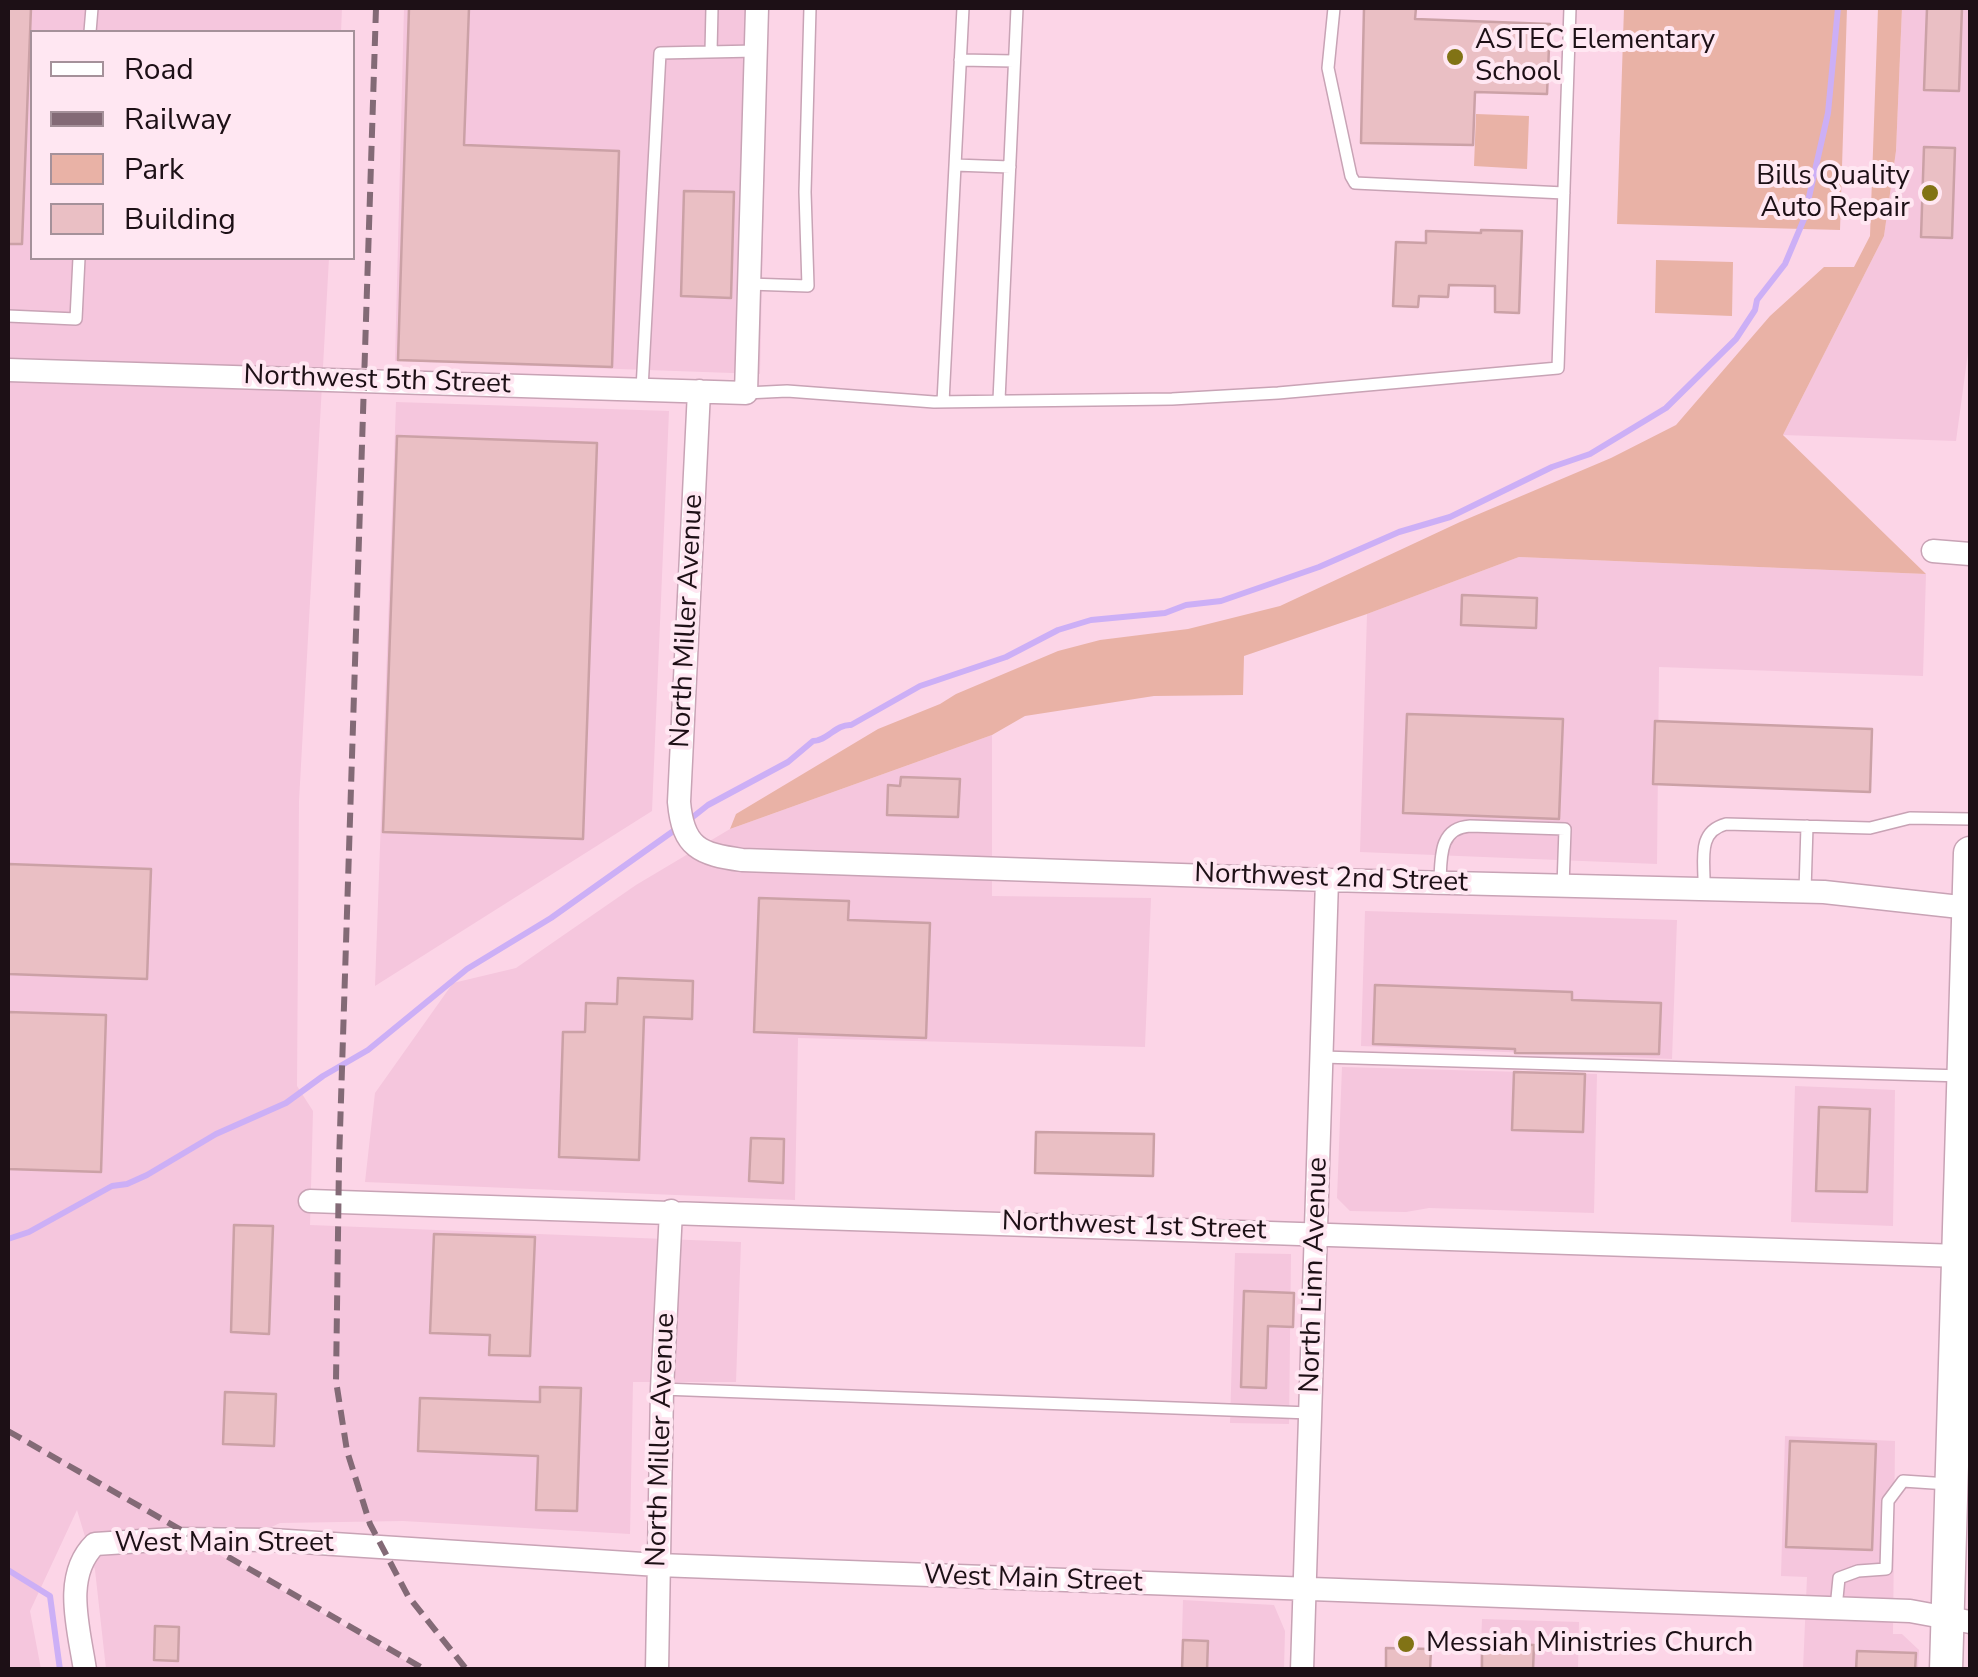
<!DOCTYPE html>
<style>
body{margin:0}
#map{position:relative;width:1978px;height:1677px;overflow:hidden;background:#fcd5e7;font-family:"Nunito Sans",sans-serif}
canvas{display:block}
.frame{position:absolute;inset:0;border:10px solid #1d1016;pointer-events:none}
.legend{position:absolute;left:30px;top:30px;width:325px;height:230px;box-sizing:border-box;background:#ffe7f2;border:2px solid #a5919a;margin:0;padding:12px 18px;list-style:none;font-size:30px;color:#1d1016}
.legend li{display:flex;align-items:center;gap:20px;height:50px}
.legend b{width:50px;border:2px solid #a5919a}
</style>
<div id="map">
<canvas width="1978" height="1677"></canvas>
<div class="frame"></div>
<ul class="legend">
<li><b style="height:12px;background:#fff"></b>Road</li>
<li><b style="height:12px;background:#836a76"></b>Railway</li>
<li><b style="height:28px;background:#e9b2a6"></b>Park</li>
<li><b style="height:28px;background:#eabfc4"></b>Building</li>
</ul>
</div>
<script>
const g = document.querySelector('canvas').getContext('2d');
g.lineJoin = 'round';
function fillPath(path, color) { g.fillStyle = color; g.fill(path, 'evenodd'); }
function trace(path, color, width, dash) { g.strokeStyle = color; g.lineWidth = width; g.lineCap = dash ? 'butt' : 'round'; g.setLineDash(dash || []); g.stroke(path); }
function drawText(font, color, halo, rows, align = 'center') {
  g.font = font + ' "Nunito Sans",sans-serif'; g.lineWidth = 8; g.setLineDash([]); g.textBaseline = 'middle'; g.strokeStyle = halo; g.fillStyle = color; for (const [text, x, y, turn = 0] of rows) {
    g.save(); g.translate(x, y); g.rotate((+turn || 0) * Math.PI / 180); g.textAlign = isNaN(turn) ? turn : align; if (halo) g.strokeText(text, 0, 0); g.fillText(text, 0, 0); g.restore();
  }
}
fillPath(new Path2D(`
 M8,8H342L341,32H32V258H329L299,801L297,1086L313,1111L310,1225L741,1242L736,1382H633L630,1534L403,1521L280,1523L216,1553L420,1669H106L95,1570L77,1510L30,1611L41,1669L8,1670Z
 M404,8H768L760,374L395,361Z
 M1902,8H1970V338L1956,441L1783,435L1884,236L1896,151Z
 M396,402L669,411L652,811L375,986Z
 M1519,557L1926,574L1923,676L1659,667L1657,864L1360,852L1367,614Z
 M992,735V896L1151,898L1145,1047L798,1038L795,1200L365,1182L375,1093L453,983L516,968L636,885L730,829Z
 M1365,911L1677,920L1672,1059L1361,1046Z
 M1342,1067L1597,1074L1594,1213L1429,1208L1406,1212L1350,1211L1337,1198Z
 M1795,1086L1895,1090L1893,1226L1791,1222Z
 M1235,1253L1291,1254L1289,1424L1230,1423Z
 M1785,1436L1895,1441L1893,1634H1902L1919,1650L1918,1669H1803L1807,1577L1781,1576Z
 M1183,1600L1274,1605L1285,1631L1284,1669L1181,1670Z
 M1482,1619L1579,1622L1578,1669L1480,1670Z`), '#f5c6dd');
fillPath(new Path2D(`
 M1624,8H1847L1840,230L1617,224Z
 M1878,8H1902L1896,151L1884,236L1783,435L1926,574L1519,557L1367,614L1244,656L1243,695L1154,696L1025,716L992,735L730,829L736,814L878,729L940,704L956,694L1058,651L1100,640L1188,629L1280,606L1460,522L1611,458L1676,425L1770,316L1824,267H1854L1870,236Z
 M1476,114L1529,116L1527,169L1474,166Z
 M1656,260L1733,262L1732,316L1655,313Z`), '#e9b2a6');
trace(new Path2D(`
 M689,820L708,805L788,762L813,741C827,741 836,724 851,725L920,686L1006,657L1058,630L1091,620L1165,613L1186,605L1221,601L1319,567L1399,532L1450,517L1552,467L1590,454L1666,408L1736,339L1755,310L1757,300L1785,264L1804,219L1828,113L1838,8
 M8,1239L29,1232L112,1186L127,1184L147,1175L216,1134L286,1103L323,1076L368,1050L467,969L551,918L679,827
 M8,1570L50,1596L60,1670`), '#ccaff6', 6);
const building = new Path2D(`
 M8,8H31L22,244H8Z
 M409,8H469L464,145L619,151L612,367L398,360Z
 M1364,8H1416L1415,19L1550,24L1547,94L1475,92L1473,145L1361,143Z
 M1927,8H1962L1959,91L1924,90Z
 M1924,147L1955,148L1952,238L1921,237Z
 M684,191L734,192L731,298L681,296Z
 M1481,230L1522,231L1519,313L1495,312V286L1449,285L1448,297L1419,296L1418,307L1393,306L1396,242L1426,243V231L1481,233Z
 M397,436L597,443L583,839L383,832Z
 M1462,595L1537,598L1536,628L1461,625Z
 M1407,714L1563,719L1559,819L1403,813Z
 M1655,721L1872,729L1870,792L1653,784Z
 M901,777L960,779L958,817L887,815L888,785L900,786Z
 M8,864L151,869L147,979L8,974Z
 M759,898L849,901L848,920L930,923L926,1038L754,1032Z
 M618,978L693,981L692,1019L644,1017L639,1160L559,1157L563,1032H585L586,1003L617,1004Z
 M1375,985L1572,992V1000L1661,1003L1659,1054L1515,1053V1049L1373,1044Z
 M8,1012L106,1015L101,1172L8,1169Z
 M1514,1072L1585,1074L1583,1132L1512,1130Z
 M1819,1107L1870,1109L1867,1192L1816,1191Z
 M1036,1132L1154,1134L1153,1176L1035,1173Z
 M751,1138L784,1139L783,1183L749,1181Z
 M234,1225L273,1226L269,1334L231,1332Z
 M434,1234L535,1237L530,1356L489,1355L490,1335L430,1333Z
 M1244,1291L1294,1293L1293,1327L1268,1326L1266,1388L1241,1387Z
 M540,1387L581,1388L577,1511L536,1510L538,1456L418,1451L420,1398L540,1402Z
 M225,1392L276,1394L274,1446L223,1444Z
 M1790,1441L1876,1444L1872,1550L1786,1547Z
 M155,1626L179,1627L178,1661L154,1660Z
 M1183,1640L1208,1641L1207,1670H1182Z
 M1482,1643L1534,1645L1533,1670H1482Z
 M1386,1648L1431,1649L1430,1670H1386Z
 M1857,1651L1916,1653L1915,1670H1856Z`);
fillPath(building, '#eabfc4');
trace(building, '#cba1a6', 2.5);
const service = new Path2D(`
 M1334,8L1328,68L1351,176L1355,183L1564,193
 M90,32L92,8
 M711,52L712,8
 M960,60L1014,61
 M955,165L1010,167
 M749,284L808,286L805,192L810,8
 M8,316L76,319L79,258
 M642,389L660,53L756,51
 M746,393L787,391L934,402L1172,399L1278,393L1558,368L1570,8
 M999,400L1017,8
 M943,402L963,8
 M1440,882C1441,857 1439,828 1470,826L1565,829L1563,886
 M1704,888C1705,861 1696,832 1726,824L1870,828L1910,818L1970,819
 M1805,891L1807,826
 M1322,1057L1962,1076
 M662,1389L1310,1413
 M1836,1608L1839,1578L1858,1571L1886,1569L1888,1501L1903,1481L1948,1484`);
const minor = new Path2D(`
 M8,370L746,393L757,8
 M699,391L679,802C683,848 700,854 742,860L1327,880L1824,892L1969,908
 M1933,551L1970,554
 M310,1201L1959,1256
 M85,1670C79,1629 62,1576 95,1544L173,1539L272,1540L658,1565L1910,1611L1970,1622
 M657,1670L662,1389L671,1211
 M1302,1670L1327,880`);
const secondary = new Path2D(`
 M1946,1670L1970,853`);
trace(service, '#c8a3b5', 14);
trace(minor, '#c8a3b5', 25);
trace(secondary, '#c8a3b5', 35);
trace(service, '#fff', 11);
trace(minor, '#fff', 22);
trace(secondary, '#fff', 32);
trace(new Path2D(`
 M376,8L339,1162L336,1381L347,1451L370,1524L408,1596L467,1670
 M8,1431L426,1670`), '#836a76', 6, [15, 8]);
for (const [x, y, r, color] of [
 [1455,57,10,"#817315"],
 [1930,193,10,"#817315"],
 [1406,1644,10,"#817315"]
]) { const dot = new Path2D(); dot.arc(x, y, r, 0, 2 * Math.PI); g.fillStyle = color; g.fill(dot); trace(dot, '#ffe7f2', 4); }
drawText('28px', '#1d1016', '#ffe7f2', [
 ["ASTEC Elementary",1475,41],
 ["School",1475,73],
 ["Bills Quality",1910,177,"right"],
 ["Auto Repair",1910,209,"right"],
 ["Messiah Ministries Church",1426,1644]
], 'left');
drawText('28px', '#1d1016', '#ffe7f2', [
 ["Northwest 5th Street",377,381,2],
 ["North Miller Avenue",688,621,-87],
 ["Northwest 2nd Street",1331,879,2],
 ["Northwest 1st Street",1134,1227,2],
 ["North Linn Avenue",1315,1275,-88],
 ["North Miller Avenue",662,1440,-88],
 ["West Main Street",224,1544],
 ["West Main Street",1033,1580,2]
]);
</script>
